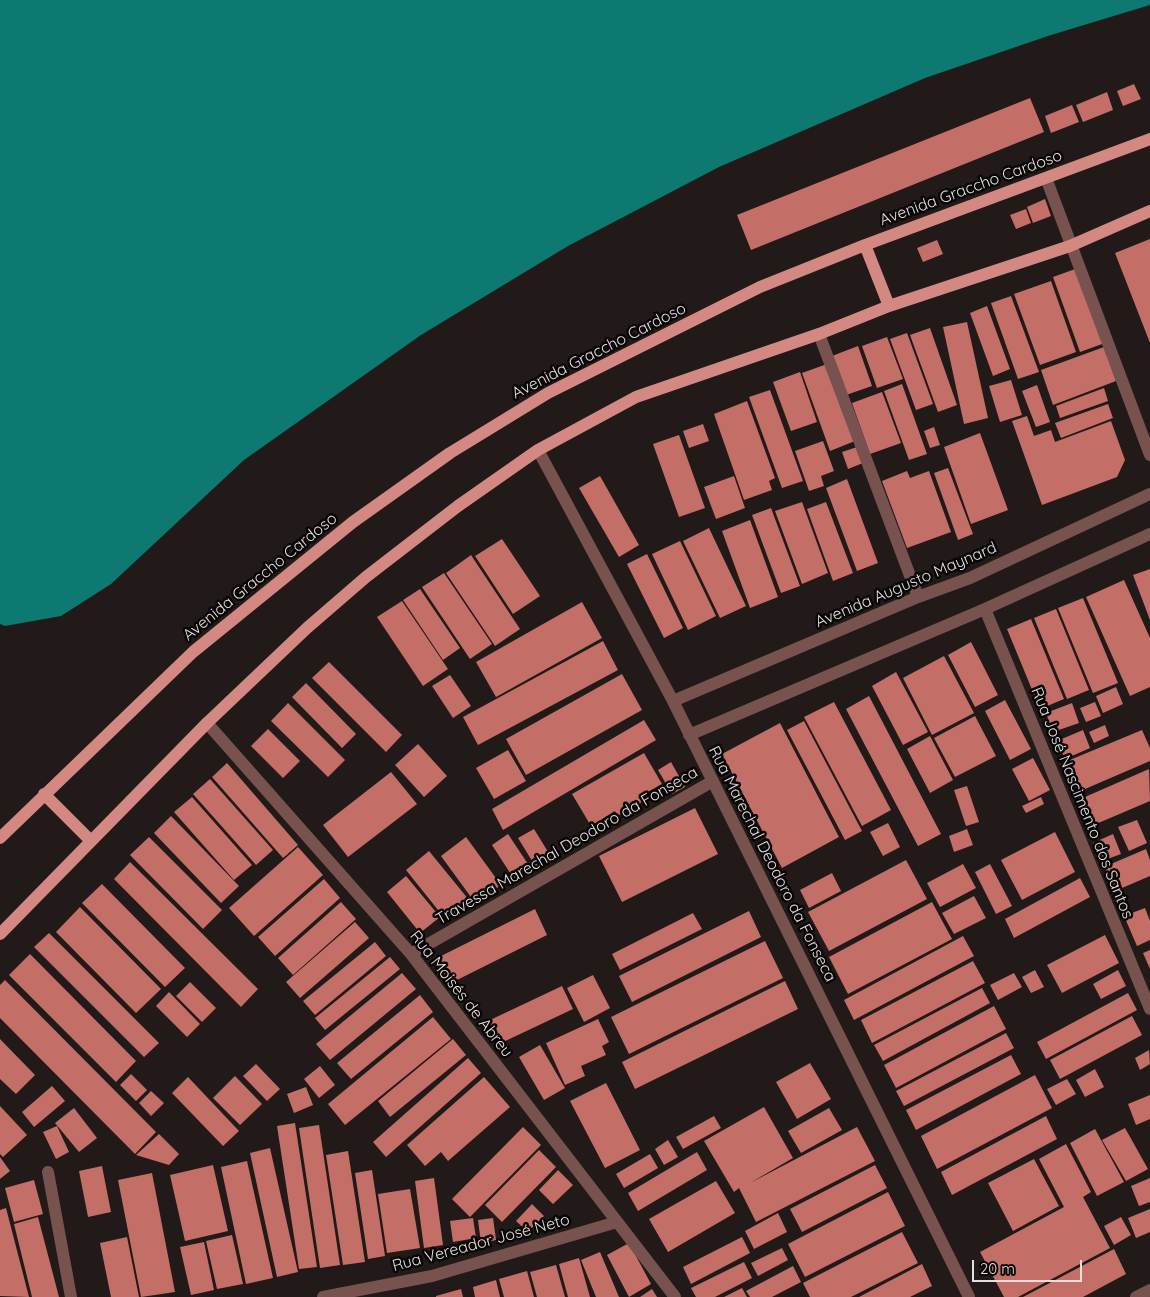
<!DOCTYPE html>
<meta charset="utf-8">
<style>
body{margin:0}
#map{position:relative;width:1150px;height:1297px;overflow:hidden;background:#221a19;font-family:Quicksand,sans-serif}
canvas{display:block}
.scale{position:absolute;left:972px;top:1260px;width:110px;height:22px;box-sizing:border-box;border:2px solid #e4dedd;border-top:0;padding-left:6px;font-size:15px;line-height:18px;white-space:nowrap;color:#e4dedd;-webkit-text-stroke:4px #090606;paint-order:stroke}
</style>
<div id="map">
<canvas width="1150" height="1297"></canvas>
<div class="scale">20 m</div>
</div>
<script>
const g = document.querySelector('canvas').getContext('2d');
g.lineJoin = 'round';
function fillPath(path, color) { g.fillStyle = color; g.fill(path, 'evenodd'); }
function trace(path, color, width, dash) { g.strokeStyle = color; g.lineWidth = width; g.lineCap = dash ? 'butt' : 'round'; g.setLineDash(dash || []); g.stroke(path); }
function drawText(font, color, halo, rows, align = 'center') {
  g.font = font + ' Quicksand,sans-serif'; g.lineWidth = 5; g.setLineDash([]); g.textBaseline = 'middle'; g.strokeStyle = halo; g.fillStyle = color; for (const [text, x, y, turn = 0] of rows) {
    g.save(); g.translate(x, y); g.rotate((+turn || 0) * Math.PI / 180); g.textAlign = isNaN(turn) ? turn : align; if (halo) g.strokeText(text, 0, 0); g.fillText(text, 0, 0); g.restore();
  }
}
fillPath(new Path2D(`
 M0,0H1150V5L1051,35L925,78L719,167L568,246L421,335L244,460L111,584L61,616L5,626L0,624Z`), '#0e7970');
fillPath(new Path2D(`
 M1134,84L1141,99L1123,106L1117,91Z
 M1107,92L1113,110L1083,122L1076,105Z
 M1030,98L1044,132L751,250L737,215Z
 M1072,105L1079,122L1051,133L1045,116Z
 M1045,199L1051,216L1033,223L1027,207Z
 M1026,209L1031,223L1016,229L1010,215Z
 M1150,239V343L1115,253Z
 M937,240L943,254L923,262L917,248Z
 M1078,268L1105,343L1080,352L1053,277Z
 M1051,281L1076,352L1040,365L1014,294Z
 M1011,296L1039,372L1018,379L991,303Z
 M987,306L1010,369L993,376L970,313Z
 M967,322L988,418L964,424L943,327Z
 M930,328L957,405L938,412L910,335Z
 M907,333L933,404L916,410L890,339Z
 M887,337L903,379L877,388L862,346Z
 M858,346L872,386L846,395L832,356Z
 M1104,347L1116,381L1053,405L1041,370Z
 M827,364L855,441L830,451L802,373Z
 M800,372L817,422L791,431L773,382Z
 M1011,380L1022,415L1000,422L989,386Z
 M902,384L927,454L909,460L884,391Z
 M1037,385L1050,422L1036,427L1022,391Z
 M1104,388L1108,401L1060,418L1056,406Z
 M770,390L803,481L782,488L749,397Z
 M882,392L901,443L870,454L852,403Z
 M747,401L775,478L769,481L772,490L744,500L714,414Z
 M1108,404L1113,418L1061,438L1055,423Z
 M1027,416L1034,436L1051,430L1055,442L1111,421L1125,460L1117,477L1042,505L1012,421Z
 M703,424L709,441L689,448L683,431Z
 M934,427L940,445L930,448L924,431Z
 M980,433L1008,510L971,524L944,447Z
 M679,435L705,508L679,517L653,444Z
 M823,441L834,471L821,476L824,486L809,491L795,451Z
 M857,447L863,463L848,469L842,452Z
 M948,468L973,534L958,540L934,473Z
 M907,471L910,478L929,471L951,532L907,548L882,481Z
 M600,476L639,545L619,557L579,488Z
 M734,476L745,508L716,519L704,487Z
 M847,479L878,563L857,571L826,488Z
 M802,502L828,573L802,584L775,511Z
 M826,502L853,573L833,581L807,509Z
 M771,508L800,586L781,593L752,515Z
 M750,520L778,597L750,608L722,531Z
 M709,528L746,606L720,618L683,541Z
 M502,539L540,596L513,614L475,556Z
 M680,541L716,616L688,630L652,554Z
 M647,554L683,628L664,638L627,564Z
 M471,555L520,629L495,646L446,573Z
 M1150,569V620L1133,575Z
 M444,573L492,644L470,659L422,587Z
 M1124,580L1150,638V687L1130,696L1086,597Z
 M420,589L460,648L443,660L403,600Z
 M1083,598L1118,683L1093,693L1058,608Z
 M402,601L448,669L423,686L377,617Z
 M582,602L602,638L496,697L476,662Z
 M1056,609L1089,690L1067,699L1034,618Z
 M1031,619L1064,699L1040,709L1007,629Z
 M603,641L618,670L478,745L463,717Z
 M971,642L998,695L975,707L948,655Z
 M944,656L974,713L932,735L903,678Z
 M329,662L402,735L386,752L312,678Z
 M896,672L928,732L903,745L872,686Z
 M622,674L642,710L526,775L506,739Z
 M450,675L471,706L453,718L432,686Z
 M306,683L356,734L342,748L292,697Z
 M1116,687L1123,704L1103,713L1096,696Z
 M869,696L941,834L918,846L846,709Z
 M1005,700L1031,749L1010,760L985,711Z
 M834,702L891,810L862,826L804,717Z
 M1095,702L1101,716L1086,722L1080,708Z
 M288,703L345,760L328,777L271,721Z
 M1072,703L1079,723L1053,732L1046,713Z
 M975,716L996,756L955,777L934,738Z
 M644,720L656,740L503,830L492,809Z
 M804,721L862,831L845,840L787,730Z
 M780,723L839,837L782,868L722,754Z
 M1105,725L1109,736L1094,743L1089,732Z
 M268,729L300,761L283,778L251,746Z
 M1083,730L1090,748L1065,759L1057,741Z
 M1142,730L1150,748V761L1078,792L1065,762Z
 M930,736L953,780L930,793L907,749Z
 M418,744L447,776L424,797L395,765Z
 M508,750L526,781L494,799L476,768Z
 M644,753L662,784L644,794L647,799L618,816L615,811L591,826L572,794Z
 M1033,758L1050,790L1029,801L1012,769Z
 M671,762L685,787L672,794L658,770Z
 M227,763L298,845L283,858L212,777Z
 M1149,769L1150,801L1089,827L1078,800Z
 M391,772L417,804L348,857L323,825Z
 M210,779L273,850L256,865L193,794Z
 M967,786L979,822L966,826L954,790Z
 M192,797L252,865L234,880L174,812Z
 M1041,797L1044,804L1026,813L1022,806Z
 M695,808L718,854L622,902L599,856Z
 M171,816L239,886L221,903L154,833Z
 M1137,820L1147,843L1129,851L1118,827Z
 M888,823L900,847L883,856L870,832Z
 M534,829L553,860L537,869L518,838Z
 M967,829L973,845L954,852L949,836Z
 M1055,832L1075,872L1022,900L1001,860Z
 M508,834L530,867L514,879L492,845Z
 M1113,834L1121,854L1102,861L1093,843Z
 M149,837L222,910L203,929L130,855Z
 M466,837L501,885L476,904L441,856Z
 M298,847L323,875L254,936L229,908Z
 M1146,849L1150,860V876L1115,891L1104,867Z
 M429,851L469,900L446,920L406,870Z
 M906,860L927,899L829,951L808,912Z
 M130,862L258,989L241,1007L114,879Z
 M963,864L976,888L940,907L927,883Z
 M990,864L1012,906L996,914L975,872Z
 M832,873L841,891L809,908L800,890Z
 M406,876L440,917L420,933L387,892Z
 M1080,878L1090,897L1014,938L1005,919Z
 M324,879L340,898L275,956L258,937Z
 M102,884L185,968L165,987L82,903Z
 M974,896L986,918L954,934L942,913Z
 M341,902L356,919L293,975L278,958Z
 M932,902L952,939L848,994L829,957Z
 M80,907L161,989L136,1013L56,932Z
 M1145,908L1150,921V940L1137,946L1124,916Z
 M535,909L547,935L449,984L437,958Z
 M749,911L761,937L632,1002L619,976Z
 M693,913L702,929L620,970L612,954Z
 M355,922L369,938L300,998L286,982Z
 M49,933L159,1043L144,1057L34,947Z
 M1105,935L1119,963L1062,993L1047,965Z
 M963,936L974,956L854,1020L844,1000Z
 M765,941L783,978L629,1054L611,1017Z
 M375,942L386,956L315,1015L303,1001Z
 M1150,950V969L1143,953Z
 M30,954L136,1061L116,1082L9,975Z
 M390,957L400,969L325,1030L315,1018Z
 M973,961L985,983L872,1043L861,1020Z
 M1035,970L1044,987L1031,993L1022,977Z
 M1118,970L1126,986L1101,999L1093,984Z
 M402,973L416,989L330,1060L316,1044Z
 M1014,973L1022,987L998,1000L990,985Z
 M593,975L610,1008L584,1022L567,988Z
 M5,980L156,1132L135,1154L0,1018V985Z
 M785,981L798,1009L635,1089L622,1062Z
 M190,982L216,1008L202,1022L176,996Z
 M562,986L573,1009L499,1044L488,1021Z
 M982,988L990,1003L883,1061L874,1045Z
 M169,992L200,1024L187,1037L156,1006Z
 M1128,993L1137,1010L1046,1059L1037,1042Z
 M420,995L433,1012L351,1079L337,1063Z
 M994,1006L1006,1029L896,1088L884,1065Z
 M1132,1016L1142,1035L1060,1079L1050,1060Z
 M433,1017L451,1039L345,1125L328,1104Z
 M598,1019L609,1042L602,1046L606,1055L581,1066L585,1076L565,1085L546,1043Z
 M1006,1033L1014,1048L904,1106L896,1091Z
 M0,1039L35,1075L16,1094L0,1079Z
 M453,1039L466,1055L390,1117L378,1101Z
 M540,1045L565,1088L544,1100L519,1057Z
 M1149,1050L1150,1064L1140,1070L1135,1058Z
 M1011,1055L1021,1074L916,1130L906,1110Z
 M468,1058L481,1073L386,1157L373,1142Z
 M810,1063L831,1099L797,1119L776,1082Z
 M256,1064L280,1089L267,1101L243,1076Z
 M320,1066L335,1085L319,1098L304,1079Z
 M1095,1069L1104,1087L1085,1097L1076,1080Z
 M131,1074L147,1090L136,1101L120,1085Z
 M1035,1075L1052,1108L937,1169L921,1136Z
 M235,1076L262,1104L240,1125L213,1098Z
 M188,1077L239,1131L223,1146L172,1093Z
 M484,1077L510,1107L448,1161L441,1152L425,1166L407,1145Z
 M1067,1079L1076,1094L1056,1105L1047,1089Z
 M606,1083L640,1150L605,1168L570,1101Z
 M52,1086L65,1101L34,1127L22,1112Z
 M306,1087L313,1105L294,1113L287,1094Z
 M151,1091L164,1103L151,1116L139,1103Z
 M1150,1095V1119L1136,1125L1128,1104Z
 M0,1106L27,1135L3,1157L0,1154Z
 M764,1107L793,1158L750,1183L857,1127L875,1161L756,1222L739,1188L734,1192L704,1141Z
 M74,1108L97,1138L79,1152L55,1123Z
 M829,1108L842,1130L801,1153L788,1131Z
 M714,1116L721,1128L683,1149L676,1137Z
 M1046,1116L1057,1139L952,1195L941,1172Z
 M295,1123L317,1267L299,1269L277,1126Z
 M319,1125L340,1265L320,1268L299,1128Z
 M57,1126L69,1152L56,1159L43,1132Z
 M523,1127L541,1145L470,1217L452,1199Z
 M1125,1128L1148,1169L1126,1181L1102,1140Z
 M1095,1129L1124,1182L1097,1196L1070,1143Z
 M159,1134L179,1154L169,1165L136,1155Z
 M668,1140L678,1157L664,1165L655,1149Z
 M1066,1144L1091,1192L1083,1197L1110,1248L1018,1297H1004L980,1252L1064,1207L1039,1159Z
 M270,1148L298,1272L277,1277L250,1153Z
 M539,1150L556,1167L502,1222L485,1205Z
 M348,1151L365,1262L343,1265L326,1155Z
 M697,1152L707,1170L638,1211L628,1193Z
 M650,1154L658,1168L624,1188L616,1174Z
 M0,1157L10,1171L0,1179Z
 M1034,1159L1059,1206L1013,1231L988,1183Z
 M247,1161L273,1278L246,1284L221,1167Z
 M213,1165L228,1231L185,1241L170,1175Z
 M875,1165L887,1188L802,1232L790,1209Z
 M102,1166L111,1212L88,1217L79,1171Z
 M372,1170L385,1256L368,1259L355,1173Z
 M558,1170L573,1185L553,1204L539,1190Z
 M152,1173L175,1292L141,1297L118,1180Z
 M434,1178L443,1245L424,1248L415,1181Z
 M1150,1178V1202L1139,1206L1131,1186Z
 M34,1180L43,1214L14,1222L5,1188Z
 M716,1181L735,1213L668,1252L649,1219Z
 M410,1189L420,1248L387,1253L378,1194Z
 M888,1192L905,1226L805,1277L788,1244Z
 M532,1204L544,1216L528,1232L516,1221Z
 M6,1208L29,1297L0,1296V1210Z
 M1150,1209V1232L1136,1238L1128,1218Z
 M778,1213L787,1232L754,1249L745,1231Z
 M38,1217L59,1297H32L14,1224Z
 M1121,1217L1131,1235L1114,1245L1104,1226Z
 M473,1218L476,1238L453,1242L450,1221Z
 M493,1218L496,1240L481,1243L478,1220Z
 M902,1232L918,1263L851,1297H810L803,1283Z
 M232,1235L243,1284L217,1289L206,1241Z
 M127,1237L139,1297H111L100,1243Z
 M742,1237L750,1253L691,1284L683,1267Z
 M204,1242L214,1290L191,1295L180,1247Z
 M629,1243L651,1284L629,1297L607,1255Z
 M782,1248L788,1260L758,1276L751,1263Z
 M1114,1249L1126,1274L1083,1297H1023Z
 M600,1252L619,1297H596L581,1260Z
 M579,1258L590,1297H568L559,1264Z
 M744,1262L752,1278L715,1297H696L691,1288Z
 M922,1264L932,1286L910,1297H859Z
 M556,1265L565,1297H537L530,1272Z
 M793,1266L801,1282L772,1297H750L746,1291Z
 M527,1271L534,1297H504L499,1279Z
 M496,1280L500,1297H475L473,1287Z
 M742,1288L747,1297H724Z
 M461,1289L463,1297H436V1296Z
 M652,1289L657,1297H640Z`), '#c46e68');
trace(new Path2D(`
 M1046,178L1150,455
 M819,334L918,597
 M538,450L673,701L969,1297
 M985,609L1150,1009
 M673,701L918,597L970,578L1150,494
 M207,723L411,954L675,1297
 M689,735L985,609L1150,534
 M411,954L713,781
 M48,1172L71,1297
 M323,1297L432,1276L617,1222
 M1136,1297L1150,1290`), '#77524f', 12);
trace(new Path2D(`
 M865,245L889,306
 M44,794L91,841
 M0,838L193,652L353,522L450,453L548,393L760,287L865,245L1150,139
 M0,934L207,723L307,628L366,577L458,506L538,450L636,397L819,334L889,306L1070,246L1150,211`), '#d48882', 12);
drawText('16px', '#e4dedd', '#090606', [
 ["Avenida Graccho Cardoso",971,188,-20],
 ["Avenida Graccho Cardoso",599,351,-27],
 ["Avenida Graccho Cardoso",260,577,-39],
 ["Avenida Augusto Maynard",906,585,-23],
 ["Rua José Nascimento dos Santos",1082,803,68],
 ["Travessa Marechal Deodoro da Fonseca",567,846,-30],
 ["Rua Marechal Deodoro da Fonseca",772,864,63],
 ["Rua Moisés de Abreu",461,994,52],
 ["Rua Vereador José Neto",481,1243,-15]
]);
</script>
